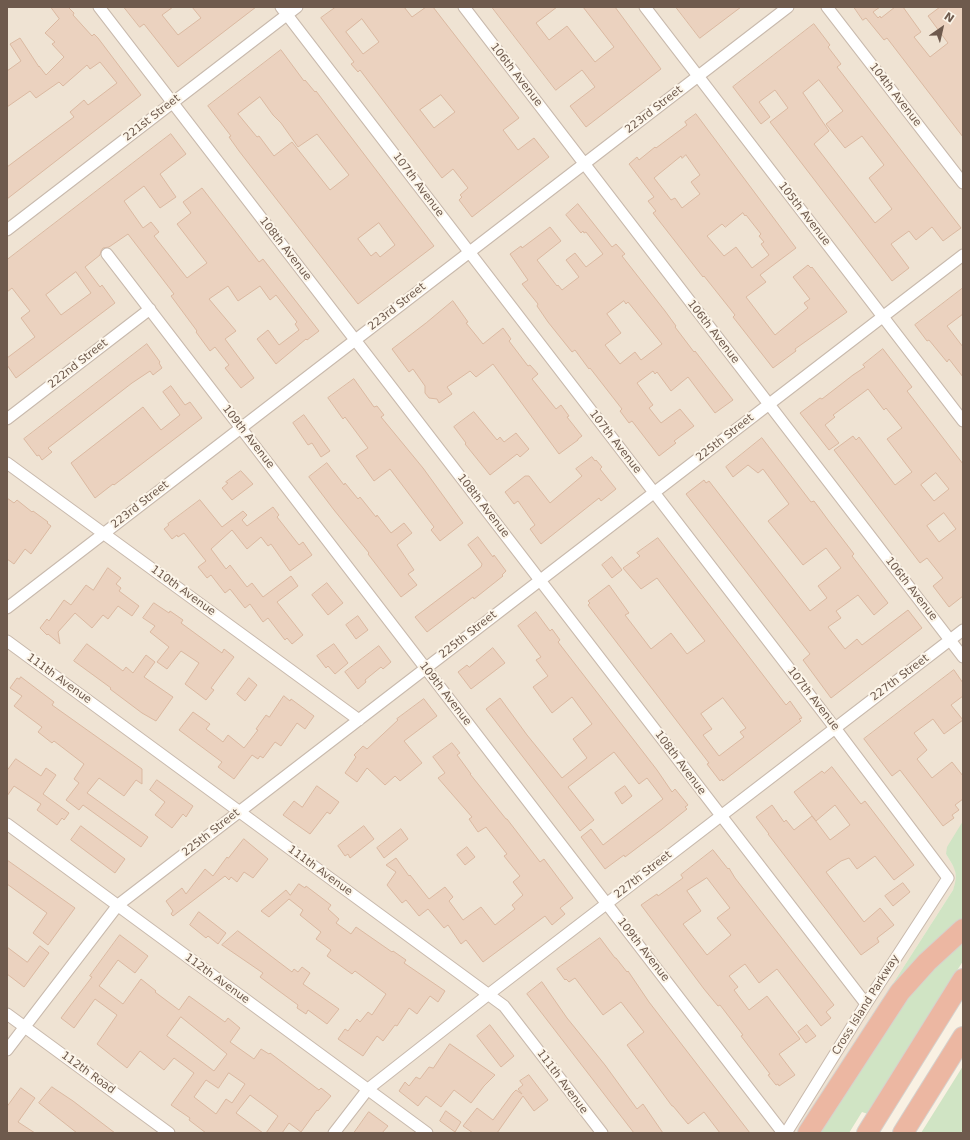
<!DOCTYPE html>
<style>
body{margin:0}
#map{position:relative;width:970px;height:1140px;overflow:hidden;background:#f9f1e3;font-family:"DejaVu Sans",sans-serif}
canvas{display:block}
.frame{position:absolute;inset:0;border:8px solid #6e5a4d;pointer-events:none}
.north{position:absolute;left:922px;top:8px;width:40px;height:40px;-webkit-text-stroke:3px #fcf5e9;paint-order:stroke;rotate:34deg;font-size:11px;font-weight:700;line-height:16px;text-align:center;color:#6e5a4d}
.north::after{content:'';display:block;margin:auto;width:14px;height:18px;background:#6e5a4d;clip-path:polygon(50% 0,100% 100%,50% 72%,0 100%)}
</style>
<div id="map">
<canvas width="970" height="1140"></canvas>
<div class="frame"></div>
<div class="north">N</div>
</div>
<script>
const g = document.querySelector('canvas').getContext('2d');
g.lineJoin = 'round';
function fillPath(path, color) { g.fillStyle = color; g.fill(path, 'evenodd'); }
function trace(path, color, width, dash) { g.strokeStyle = color; g.lineWidth = width; g.lineCap = dash ? 'butt' : 'round'; g.setLineDash(dash || []); g.stroke(path); }
function drawText(font, color, halo, rows, align = 'center') {
  g.font = font + ' "DejaVu Sans",sans-serif'; g.lineWidth = 4; g.setLineDash([]); g.textBaseline = 'middle'; g.strokeStyle = halo; g.fillStyle = color; for (const [text, x, y, turn = 0] of rows) {
    g.save(); g.translate(x, y); g.rotate((+turn || 0) * Math.PI / 180); g.textAlign = isNaN(turn) ? turn : align; if (halo) g.strokeText(text, 0, 0); g.fillText(text, 0, 0); g.restore();
  }
}
fillPath(new Path2D(`
 M7,7H963V822L946,854L955,869L957,880L953,890L797,1133H7Z`), '#efe3d3');
fillPath(new Path2D(`
 M963,821V920L802,1133H797L953,890C959,873 955,869 946,854L947,847Z
 M963,940V961L868,1114L862,1112L849,1133H820L904,1000L929,973Z
 M963,1066V1133H921Z`), '#d0e4c4');
const building = new Path2D(`
 M51,7H68L74,13L73,15L92,36L94,34L98,38L141,95L7,199V167L74,117L70,112L84,100L88,105L117,83L100,62L90,69L87,65L63,86L59,82L36,98L30,91L7,107V71L21,61L10,44L20,38L39,67V66L46,75L64,57L52,44L55,42L45,33L59,19Z
 M124,7H173L162,15L178,35L201,18L192,7H256L178,67L144,24L140,27Z
 M336,7H404L412,17L426,7H433L519,118L503,130L518,150L534,138L549,157L472,217L459,200L462,197L460,195L468,188L453,169L442,178L360,70L358,72L351,64L354,62L321,18ZM362,19L379,42L363,54L346,32ZM441,95L455,112L434,128L420,110Z
 M492,7H557L536,23L549,40L567,26L595,62L614,47L583,7H615L661,69L586,127L570,106L595,87L582,70L556,90Z
 M676,7H741L700,38Z
 M854,7H880L873,12L878,18L880,16L881,18L895,7H903L921,32L914,37L930,57L948,43L928,16L940,7H963V137L887,38L884,40L866,18L863,20Z
 M814,24L830,45L828,47L841,64L837,67L961,228L943,241L932,227L916,240L909,231L891,244L909,268L892,281L770,122L788,108L775,90L759,102L770,117L761,124L733,87ZM819,80L843,111L826,124L845,148L862,136L884,165L869,178L892,209L875,223L814,144L829,131L803,93Z
 M281,50L304,81L305,80L315,92L316,91L322,99L434,246L358,304L239,151L229,137L231,136L208,106ZM260,97L273,115L281,123L298,147L317,134L349,175L330,190L292,142L274,156L259,136L257,137L238,114ZM379,223L395,245L380,257L376,252L371,256L358,239Z
 M696,114L796,248L760,275L766,282L746,297L775,335L808,308L804,303L810,299L793,277L808,265L811,268L812,267L847,312L795,349L796,351L773,368L733,317L735,315L704,276L703,277L653,213L656,211L648,201L654,197L629,164L637,157L639,160L655,147L656,148L687,125L685,122ZM686,155L700,175L691,182L700,194L682,208L675,198L671,200L654,178L681,156L682,158ZM743,213L745,216L746,215L761,234L759,236L764,242L761,244L769,255L752,268L736,247L724,256L707,236L722,224L725,227Z
 M171,134L186,154L160,174L176,197L160,208L144,186L124,201L143,228L151,222L159,232L154,236L187,278L207,263L177,224L191,213L183,202L202,188L259,262L263,259L319,331L307,340L306,339L276,364L257,339L268,330L279,345L299,330L295,324L297,322L276,295L270,300L260,286L238,301L228,286L209,299L236,331L225,339L254,378L241,388L225,368L229,365L215,347L210,351L196,332L197,331L171,296L174,294L128,234L109,247L103,248L101,251L100,255L85,267L100,287L102,285L115,303L16,378L7,365V358L35,337L21,318L30,311L12,288L7,292V260ZM76,272L91,293L61,315L46,295Z
 M578,204L612,247L616,244L625,254L622,256L665,311L676,326L675,327L694,352L695,351L733,400L715,413L688,377L671,391L657,372L655,374L653,371L637,383L653,405L649,408L661,423L680,409L694,426L674,441L676,443L659,456L632,421L629,423L620,411L622,409L590,368L589,369L575,350L572,352L548,322L537,306L538,304L522,284L528,280L510,254L521,246L522,248L550,227L561,241L537,260L557,286L558,285L562,290L579,277L566,260L575,253L586,267L603,254L586,232L584,233L583,231L581,233L566,215ZM624,301L626,304L628,302L662,344L641,360L635,352L620,364L605,345L621,333L607,314Z
 M963,288V314L947,326L963,347V377L949,359L947,362L929,340L927,341L915,325Z
 M453,301L468,322L466,323L483,344L503,328L511,339L509,341L528,366L530,365L538,374L532,379L556,409L561,405L569,416L567,417L582,436L578,439V440L559,454L493,364L476,377L470,371L447,387L452,394L439,403L437,399L429,398L425,393V386L413,369L409,372L392,349L426,323Z
 M147,344L160,362L159,363L162,368L153,375L150,371L132,383L48,448L52,452L42,460L39,455L37,456L24,439Z
 M883,349L912,387L907,391L963,464V596L949,607L933,586L943,578L927,558L920,563L834,450L853,436L856,440L859,437L895,485L912,472L887,439L902,428L886,408L884,410L868,389L833,415L835,417L825,425L839,443L829,450L800,413L820,398L822,399L853,375L865,367L863,365ZM936,473L949,489L934,501L921,485ZM944,513L956,529L939,542L927,526Z
 M354,379L374,407L377,406L384,415L381,417L423,468L463,523L440,541L431,530L434,527L390,469L374,481L356,456L368,448L345,417L343,419L328,398Z
 M171,386L185,405L190,402L202,418L114,485L113,484L95,498L71,463L143,407L161,430L180,415L163,392Z
 M474,412L497,440L500,437L504,442L516,433L529,449L520,457L517,454L490,475L465,444L466,443L454,427Z
 M304,415L330,451L321,457L312,443L308,445L293,423Z
 M762,438L811,502L814,501L828,520L854,554L852,556L888,603L874,615L858,595L836,611L841,618L828,627L845,649L857,639L862,645L908,610L922,628L831,698L803,660L810,654L686,494L704,480L706,483L709,481L810,611L827,598L818,586L841,568L826,548L803,565L768,521L789,504L763,469L758,473L748,465L733,477L726,467Z
 M592,457L595,461L596,460L602,467L600,469L616,489L601,501L599,498L541,544L530,529L535,525L518,501L514,504L505,492L525,476H529L550,503L582,476L576,469Z
 M327,463L344,485L345,483L358,499L360,497L376,517L377,515L391,533L404,523L412,533L397,545L414,570L408,574L417,585L401,597L368,554L369,553L334,510L309,477Z
 M241,471L253,484L232,500L222,488L228,483L226,482Z
 M7,498L14,503L17,500L32,512L33,511L48,522L47,523L51,526L31,554L25,549L14,564L7,559Z
 M200,500L222,527L243,511L247,515L242,520L247,526L273,507L279,515L277,517L299,545L303,542L312,555L290,571L271,544L268,546L261,537L247,549L232,530L211,549L226,569L230,565L247,587L252,583L263,597L291,576L298,586L277,602L303,635L292,644L287,638L285,640L268,618L263,622L250,604L245,608L230,589L225,593L211,575L207,578L198,567L206,561L184,533L178,537L177,535L172,539L164,529L169,525L168,524Z
 M478,537L493,557L494,555L506,571L502,575L503,576L474,599L473,597L427,632L415,617L481,567L482,564L468,545Z
 M658,538L786,705L790,701L802,718L799,719L801,721L723,781L722,779L720,781L707,764L709,763L588,605L590,603L588,601L609,585L629,613L625,615L651,649L671,633L687,654L705,641L657,578L641,589L623,568L640,556L637,553ZM723,698L746,728L740,732L744,737L719,756L703,735L712,729L701,714Z
 M612,557L622,570L612,578L602,565Z
 M108,568L121,578L116,584L121,588L119,591L139,606L132,616L118,606L108,619L103,615L92,628L75,613L58,632L60,644L48,634L47,635L40,628L47,619L49,621L64,600L71,605L86,585L93,590Z
 M327,583L343,603L328,615L312,595Z
 M154,603L169,613L170,611L183,620L181,623L222,653L224,649L234,657L211,688L214,690L206,700L185,684L199,663L181,651L167,669L157,662L169,647L150,632L155,626L143,618Z
 M536,612L550,631L552,629L560,640L558,642L657,770L672,792L675,789L688,805L685,807L687,809L662,829L625,857L624,855L605,869L581,837L591,829L603,845L663,799L647,778L639,784L614,752L568,787L594,820L580,831L486,709L500,698L527,735L562,778L587,758L573,739L592,724L572,697L552,713L533,687L548,676L536,660L541,657L518,626Z
 M358,616L368,630L356,639L346,625Z
 M87,644L123,671L126,667L133,673L146,655L155,662L144,677L173,697L156,721L142,713L110,689L111,688L74,661Z
 M334,644L348,663L335,674L328,666L326,668L317,656Z
 M379,646L391,662L383,669L381,667L365,680L366,682L358,689L345,672Z
 M493,648L505,663L471,689L458,672L467,665L469,667Z
 M954,670L963,683V696L951,705L963,720L944,734L933,719L914,733L927,750L917,759L932,778L952,762L963,776V799L955,805L959,810L952,815L954,818L943,826L900,770L892,776L864,739Z
 M21,677L54,702L52,705L142,769V784L136,780L124,796L99,778L87,793L148,837L141,847L83,805L79,810L66,800L79,783L74,779L84,764L54,741L52,743L38,732L42,727L14,706L22,696L10,688L17,678L19,679Z
 M249,678L257,685L245,701L237,694Z
 M284,696L290,701L291,699L314,716L305,729L297,723L281,746L275,742L263,758L260,756L258,759L252,755L234,779L218,767L222,762L179,730L193,712L210,724L206,729L223,742L228,735L244,748L258,730L256,729L266,715L269,717Z
 M424,699L437,716L404,741L422,763L400,781L395,776L385,785L367,768L357,782L345,773L356,757L354,755L363,746L367,749L398,720L397,719Z
 M452,743L460,753L457,755L471,774H470L506,819H507L540,862L544,859L573,898L560,908L565,914L552,925L545,916L483,962L466,940L461,944L448,925L444,928L428,909L419,916L406,900L402,903L387,885L396,872L386,865L396,858L409,876L410,875L429,899L445,887L453,897L449,901L463,920L481,907L495,925L515,909L512,905L523,895L513,882L520,876L504,856L507,854L486,827L478,832L469,819L472,817L438,778L445,773L433,757Z
 M16,759L41,776L46,768L56,775L43,794L69,813L64,820L62,818L57,825L37,810L41,804L14,786L7,796V771Z
 M832,767L861,804L865,801L914,865L894,880L875,856L857,869L849,858L841,861L826,872L864,922L880,908L894,925L877,938L879,942L861,955L768,834H769L756,817L772,805L784,822L786,820L794,830L812,816L830,840L850,825L835,805L816,821L794,792L822,771L824,773Z
 M157,780L193,806L186,817L183,814L172,828L155,815L165,802L150,790Z
 M317,786L339,802L330,814L327,812L310,834L283,815L294,801L302,807Z
 M625,786L632,796L622,804L615,793Z
 M81,826L125,859L115,873L71,840Z
 M364,826L374,839L350,858L348,854L345,856L338,846Z
 M401,829L408,839L384,858L377,848Z
 M244,839L268,859L253,878L244,872L237,882L231,877L229,880L225,876L173,916L171,914L173,911L166,901L182,888L186,894L205,869L213,876L227,857L228,858Z
 M467,847L475,857L465,865L457,855Z
 M713,850L728,869L729,868L735,878L834,1005L826,1012L831,1018L821,1026L777,969L759,983L745,964L729,976L738,987L734,990L749,1010L767,996L800,1039L779,1054L795,1075L779,1086L778,1084L776,1085L768,1075L770,1074L741,1036L743,1035L720,1005L718,1006L704,989L641,905L657,894L658,896L683,878L681,875ZM707,878L730,908L717,918L731,935L707,955L683,924L701,911L687,891Z
 M7,860L75,908L48,945L33,933L47,913L7,884Z
 M903,883L910,892L893,906L885,896Z
 M299,884L305,888L306,886L331,905L328,909L339,919L336,923L351,934L356,927L392,952L393,951L406,960L404,963L445,991L438,1002L430,996L417,1014L409,1008L397,1026L395,1025L383,1041L377,1036L363,1056L338,1039L345,1029L348,1031L357,1019L360,1022L368,1012L372,1015L386,994L355,971L352,974L327,956L331,950L316,939L321,932L300,915L303,910L289,899L269,917L261,911L286,890L290,895Z
 M199,912L226,933L218,944L208,936L206,938L190,925Z
 M238,931L292,972L294,969L298,972L302,967L310,973L303,984L339,1009L327,1024L308,1010L306,1014L297,1008L298,1005L260,977L263,973L222,945Z
 M120,935L148,956L135,973L118,960L99,986L123,1004L141,979L156,991L155,992L179,1010L189,996L225,1022L228,1018L240,1028L230,1042L254,1059L261,1049L269,1054L270,1053L319,1090L321,1088L331,1096L318,1111L317,1110L301,1132L289,1123L282,1133H266L278,1116L250,1095L236,1113L263,1133H206L189,1120L190,1118L171,1105L194,1073L174,1058L164,1070L140,1051L127,1068L97,1044L117,1015L95,999L74,1028L61,1018L92,977L90,976ZM181,1017L227,1054L214,1071L167,1036ZM229,1073L245,1084L232,1103L226,1099L216,1114L194,1097L206,1080L218,1088Z
 M600,938L615,958H616L627,972L628,971L649,1002L750,1133H720L704,1112L688,1124L673,1106H672L627,1045L644,1032L621,1002L603,1015L575,978L569,982L566,979L565,980L557,969Z
 M40,946L49,953L24,987L7,974V947L27,962Z
 M542,982L567,1018L605,1065L637,1109L643,1104L663,1133H634L527,994Z
 M490,1025L514,1056L501,1067L477,1036Z
 M807,1025L816,1036L806,1043L798,1032Z
 M450,1044L495,1075L484,1086L471,1103L454,1090L441,1107L426,1096L418,1106L399,1091L405,1082L409,1086L416,1077L420,1079L429,1067L433,1068Z
 M529,1075L548,1100L534,1111L523,1096L497,1133H473L463,1126L477,1108L493,1120L513,1093L516,1090L522,1094L518,1089L523,1085L520,1081Z
 M52,1087L73,1101L115,1133H77L39,1103Z
 M21,1088L35,1098L18,1122L35,1133H7V1107Z
 M446,1111L461,1122L455,1132L440,1121Z
 M369,1112L388,1126L382,1133H354Z`);
fillPath(building, '#ebd2bf');
trace(building, '#dbb9a1', 1);
const minor = new Path2D(`
 M99,7L866,1004
 M281,7L835,728L948,878L866,1004L786,1133
 M464,7L963,657
 M645,7L963,421
 M827,7L963,183
 M7,230L297,7
 M107,254L783,1133
 M7,419L150,309
 M7,463L359,720
 M7,608L788,7
 M7,641L504,1006L602,1133
 M7,824L427,1133
 M7,1014L169,1133
 M7,1050L118,905L963,255
 M334,1133L368,1089L489,994L963,630`);
const motorway = new Path2D(`
 M808,1133L900,992L927,962L963,929
 M867,1133L963,979
 M903,1133L963,1037`);
trace(minor, '#c8b9ac', 13);
trace(motorway, '#d6d1cd', 22);
trace(minor, '#fff', 11);
trace(motorway, '#ecb7a2', 20);
drawText('11px', '#6e5a4d', '#fcf5e9', [
 ["106th Avenue",516,75,52],
 ["104th Avenue",895,95,52],
 ["223rd Street",654,110,-38],
 ["221st Street",152,118,-38],
 ["107th Avenue",418,185,53],
 ["105th Avenue",804,214,52],
 ["108th Avenue",285,249,52],
 ["223rd Street",397,307,-38],
 ["106th Avenue",713,332,52],
 ["222nd Street",78,364,-38],
 ["109th Avenue",248,437,52],
 ["225th Street",725,438,-38],
 ["107th Avenue",615,442,52],
 ["223rd Street",140,505,-38],
 ["108th Avenue",483,506,52],
 ["106th Avenue",911,589,52],
 ["110th Avenue",183,591,36],
 ["225th Street",468,635,-38],
 ["227th Street",900,678,-37],
 ["111th Avenue",59,679,36],
 ["109th Avenue",445,694,52],
 ["107th Avenue",813,699,52],
 ["108th Avenue",680,763,53],
 ["225th Street",211,833,-38],
 ["111th Avenue",320,871,36],
 ["227th Street",643,875,-38],
 ["109th Avenue",643,950,52],
 ["112th Avenue",217,979,36],
 ["Cross Island Parkway",866,1005,-58],
 ["112th Road",88,1073,36],
 ["111th Avenue",562,1082,53]
]);
</script>
